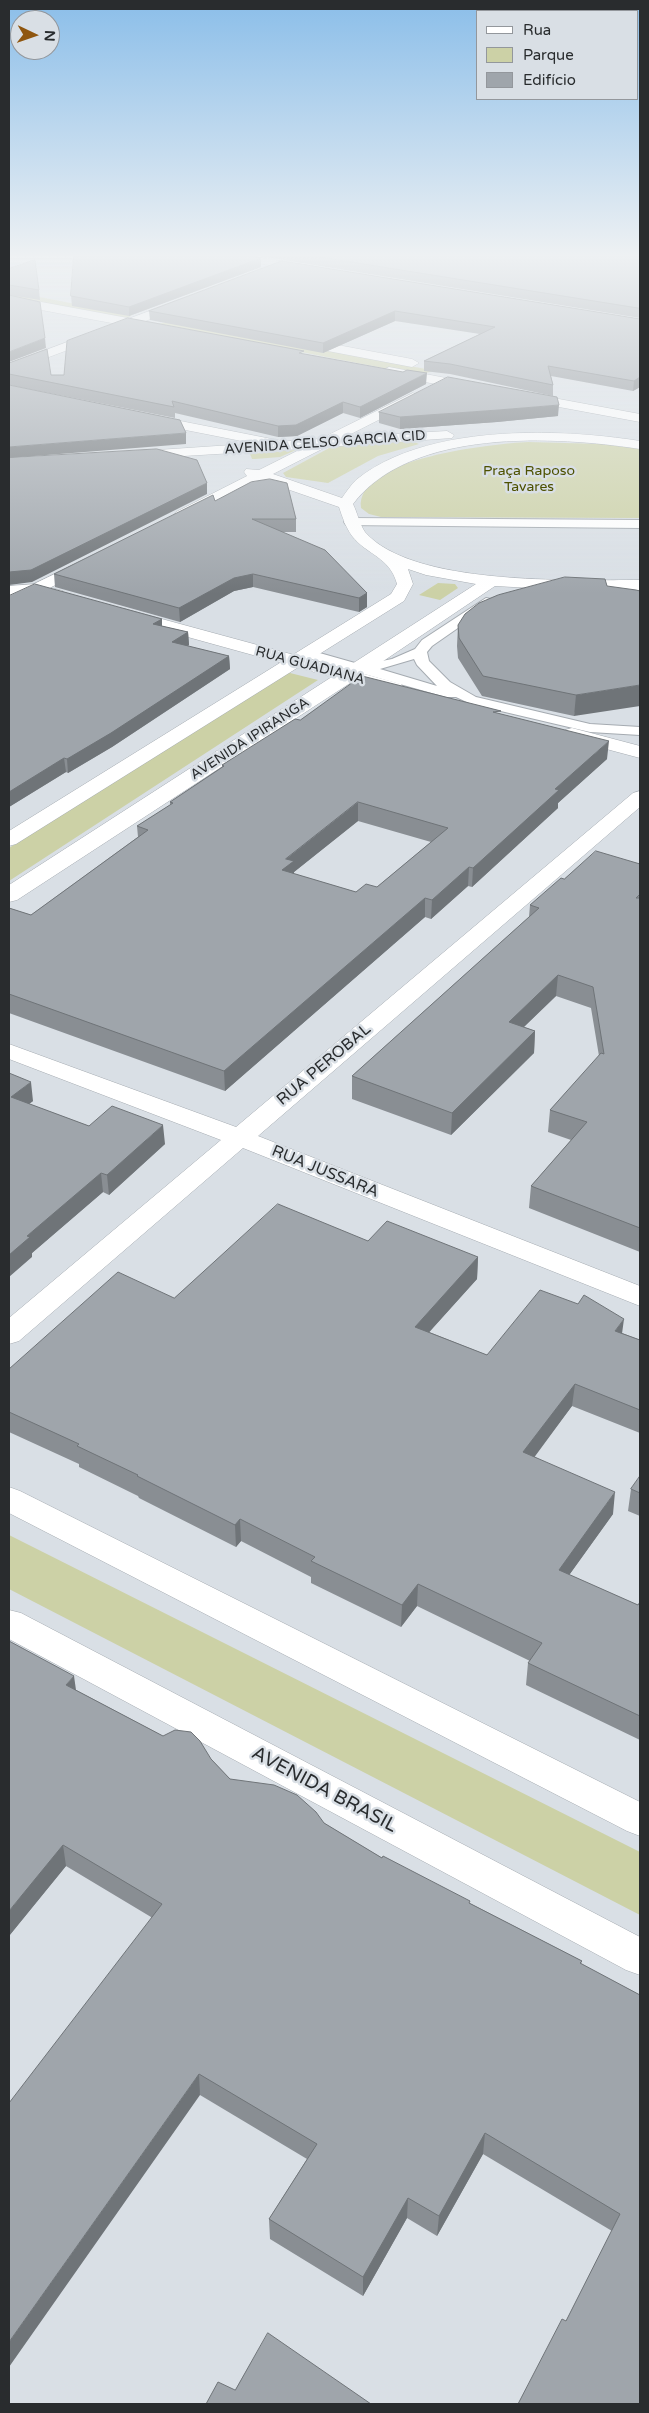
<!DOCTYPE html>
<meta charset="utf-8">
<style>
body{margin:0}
#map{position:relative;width:649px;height:2413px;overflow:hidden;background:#d9dfe5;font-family:"Varela Round",sans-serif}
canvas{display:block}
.frame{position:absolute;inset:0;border:10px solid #292c2e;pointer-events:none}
.legend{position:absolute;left:476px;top:10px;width:162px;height:90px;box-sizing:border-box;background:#d9dfe5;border:1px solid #93979c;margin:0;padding:6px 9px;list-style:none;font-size:15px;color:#292c2e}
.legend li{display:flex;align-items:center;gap:10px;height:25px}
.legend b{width:25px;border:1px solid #93979c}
.north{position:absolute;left:10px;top:10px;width:50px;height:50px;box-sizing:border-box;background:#d9dfe5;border:1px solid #93979c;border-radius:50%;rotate:93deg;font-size:14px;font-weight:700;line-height:20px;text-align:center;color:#292c2e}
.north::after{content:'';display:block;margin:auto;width:18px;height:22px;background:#8f560f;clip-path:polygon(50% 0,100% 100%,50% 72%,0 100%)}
</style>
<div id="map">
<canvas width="649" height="2413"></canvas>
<div class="frame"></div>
<ul class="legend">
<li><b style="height:6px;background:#fff"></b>Rua</li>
<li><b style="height:14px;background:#ccd1a6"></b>Parque</li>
<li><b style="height:14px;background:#9fa5ab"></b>Edifício</li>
</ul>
<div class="north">N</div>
</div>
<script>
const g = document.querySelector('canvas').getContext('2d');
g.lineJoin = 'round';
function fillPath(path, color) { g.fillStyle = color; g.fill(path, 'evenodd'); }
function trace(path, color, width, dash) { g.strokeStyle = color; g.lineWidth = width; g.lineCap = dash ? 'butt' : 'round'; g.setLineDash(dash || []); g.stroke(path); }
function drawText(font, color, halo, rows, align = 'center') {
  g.font = font + ' "Varela Round",sans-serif'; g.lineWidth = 5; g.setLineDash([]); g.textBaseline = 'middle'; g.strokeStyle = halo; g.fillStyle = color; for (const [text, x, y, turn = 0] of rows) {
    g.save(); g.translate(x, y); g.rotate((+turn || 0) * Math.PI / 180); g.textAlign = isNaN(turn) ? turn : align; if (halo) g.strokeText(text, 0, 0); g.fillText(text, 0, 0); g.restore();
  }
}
fillPath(new Path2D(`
 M9,291L132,315L128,318H121L9,297Z
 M171,321L431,370L433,371L419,375L157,324Z
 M412,441L419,444L378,456L328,483L286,477L283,473L331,447Z
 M528,442L602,444L640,449V518L381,517L369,514L361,508C355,457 494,444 528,442Z
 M296,450L280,457L255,459H252L250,454Z
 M438,583L455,584L458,588L440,600L419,595Z
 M286,672L318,680L9,881V848Z
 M9,1535L640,1852V1915L9,1589Z`), '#ccd1a6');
const service = new Path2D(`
 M350,518L640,520V528L346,525L344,522Z
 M486,598L491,599L493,602L491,605L432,646L427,652L429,661L450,682L476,697L590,724L640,727V735L590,732L471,704L456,697H446L304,657L302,654L309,650L362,665L392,659L415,649L422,640ZM414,659L417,665L437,686L380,669Z`);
const minor = new Path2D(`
 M224,256H250L313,266L319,269L313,272L230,259Z
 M184,298L188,299L190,302L188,305L9,372V364Z
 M145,414L287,442L294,446L287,450L140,421L138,418Z
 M36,584L63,591L66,595L63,599L57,600L35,594L9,596V586Z
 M125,609L401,684L403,688L401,692L394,694L119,618L116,614L119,610Z
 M572,728L640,746V758L565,738L562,734L565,730Z
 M640,791V807L258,1136L640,1286V1306L243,1148L19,1341L9,1344V1318L221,1140L9,1059V1044L236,1127L633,793Z`);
const tertiary = new Path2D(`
 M9,296L160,324L166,328L160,332L9,304Z
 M295,337L412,359L419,363L412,367L291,344L289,341L291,338Z
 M389,367L477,384L484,388L477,392L384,374L382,371Z
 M521,392L640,414V422L516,399L514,396L516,393Z
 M413,393L420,397L418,400L345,437L447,431L454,435L452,438L326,447L273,474L342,498C346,492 351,485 356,480C425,424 557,428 640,441V449C555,436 411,428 353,504C357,512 360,525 365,532C412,586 572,580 640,580V590H568L495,586L367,672L17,900L9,902V885L476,584L426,575L408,569L413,584L404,601L16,844L9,846V831L391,594L397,584C390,557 367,555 352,536C346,528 342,516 339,507L261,480L188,518L182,520L174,515L176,512L247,476L244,472L246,469L259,470L301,449L133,459L128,458L126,455L128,452L320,439Z
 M88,558L94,560L96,563L94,566L9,608V596Z`);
const secondary = new Path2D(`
 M9,1487L20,1491L640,1802V1836L627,1831L9,1513Z
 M9,1610L21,1613L640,1937V1975L626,1970L9,1639Z`);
trace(service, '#a5abb1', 2);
trace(minor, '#a5abb1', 1);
trace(tertiary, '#a5abb1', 1);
trace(secondary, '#a5abb1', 1);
fillPath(service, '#fff');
fillPath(minor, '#fff');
fillPath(tertiary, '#fff');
fillPath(secondary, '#fff');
fillPath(new Path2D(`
 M259,256H640V318Z
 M261,258V267L129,316L72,306L71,296Z
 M282,261L640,319V387L633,391L551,376L553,385V396L450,374L424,371V361L480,334L395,321L323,353L150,320L149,311Z
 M9,269L39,290L40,300L9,295Z
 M304,354L426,384L360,418L343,413L297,436L278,437L175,413V418L9,385V363L51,375H64Z
 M379,412L558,416L497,422L400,429L379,423Z
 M215,501L296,519V532H282L367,593V607L359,612L253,587L234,591L180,622L55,587L54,574Z
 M605,579L574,716L482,696L458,658L457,646L458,625Z
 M9,596L162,619V626L188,632L189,645L188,646L229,656L230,669L112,747L68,773L66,772L9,807Z
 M501,714L607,759L558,803V808L472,887L468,886L431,919L425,917L225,1091L9,1013V908L31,915L138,837L137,826L170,805V802L222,767V765L300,720ZM358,821L431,842L377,887L356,892L294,874V872Z
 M640,864V1252L529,1208L531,1186L571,1140L548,1132L550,1110L599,1056L591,1008L556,996L524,1027L535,1031L534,1053L451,1135L352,1099V1076L529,917L530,905L564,879Z
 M9,1073L33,1101L29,1104L89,1126L165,1144L109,1195L103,1192L32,1253V1257Z
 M368,1241L478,1257L477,1279L429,1332L487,1355L622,1333L640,1340V1433L572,1406L534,1456L613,1514L569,1575L638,1605L640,1602V1740L526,1685L528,1663L530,1661L417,1606L401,1627L311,1583V1577L241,1541L236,1547L139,1498L138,1496L79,1467V1464L9,1432V1369L174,1298Z
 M640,1476V1516L628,1511L631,1489Z
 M76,1690L163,1736L211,1759L230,1779L324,1823L382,1858L582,1961L581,1964L640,1995V2404L566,2321L612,2231L483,2154L437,2236L407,2218L363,2296L270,2239L269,2219L307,2159L200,2095L151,1917L66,1866L9,1936Z`), '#898e93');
fillPath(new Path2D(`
 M261,258V267L129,316V307Z
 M395,311V321L323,353V343Z
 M45,338L46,348L9,362V352Z
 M427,373L426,384L360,418V407Z
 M640,377V387L633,391L634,381Z
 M343,402V413L297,436L278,437V426Z
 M559,405L558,416L497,422L400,429V417Z
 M186,433V444L9,458V459V447Z
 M207,483V494L32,582L9,585V572Z
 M253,574V587L234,591L180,622L179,608L234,578Z
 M367,593V607L359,612V598Z
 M162,619V632L153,624Z
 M188,632L189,645L173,655L172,642Z
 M229,656L230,669L112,747L68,773L67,759Z
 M640,685V706L574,716L576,695Z
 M609,741L607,759L558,803V808L472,887L473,868L555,789Z
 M64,758L66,772L9,807V792Z
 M358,802V821L294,872V880L282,870L286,859Z
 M469,867L468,886L431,919L432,900Z
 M425,898V917L225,1091L224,1071Z
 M558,975L556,996L507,1043L509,1022Z
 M535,1031L534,1053L451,1135L452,1113Z
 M31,1082L33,1101L13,1116L11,1097Z
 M163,1125L165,1144L109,1195L107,1175Z
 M101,1173L103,1192L32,1253V1257L9,1277V1255L27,1236Z
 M478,1257L477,1279L415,1348V1327Z
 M624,1319L621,1341L615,1331Z
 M575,1384L572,1406L522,1474L523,1452Z
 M615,1492L613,1514L557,1592L559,1570Z
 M240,1519L241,1541L236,1547L235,1525Z
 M418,1584L417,1606L401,1627L402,1605Z
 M74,1676L77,1697L66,1685Z
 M63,1845L66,1866L9,1936V1911Z
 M199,2074L200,2095L9,2367V2342Z
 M485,2133L483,2154L437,2236L439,2216Z
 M408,2198L407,2218L363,2296V2277Z`), '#6f7478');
const building = new Path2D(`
 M74,256H250L261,258L129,307L71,296Z
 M314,256H640V308Z
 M35,260L39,290L9,285V269Z
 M282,261L640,319V377L634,381L548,366L553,385L450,364L424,361L495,327L395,311L323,343L149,311Z
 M9,295L40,302L45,338L9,352Z
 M128,318L304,351L299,353L403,372L407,370L427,373L360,407L343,402L296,425L278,426L172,401L174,407L9,374V363L47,349L51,375H64L67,341Z
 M448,377L557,397L559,405L498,410L400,417L379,412Z
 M9,385L180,420L186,433L9,447Z
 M157,449L197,460L207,483L31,570L9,572V458Z
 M270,479L287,483L296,519H252L325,550L367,593L359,598L253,574L234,578L179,608L54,574L213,495L215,501L251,482Z
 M565,577L605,579L607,586L636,590L640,591V685L576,695L483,676L459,638L458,625L465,614L479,603L498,595Z
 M35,584L162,619L153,624L188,632L172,642L229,656L111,733L67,759L64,758L9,792V596Z
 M362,676L501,711L493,712L609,741L555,789L559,790L473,868L469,867L432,900L425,898L224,1071L9,994V908L31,915L148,830L137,826L173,803L170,802L224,766L222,765L295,719L300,720ZM358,802L448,828L377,887L366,884L356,892L282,870L294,861L286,859Z
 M596,851L640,864V894L636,898H640V1228L531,1186L587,1122L550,1110L601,1053L604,1054L593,987L558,975L509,1022L535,1031L452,1113L352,1076L539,908L530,905L561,878L564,879Z
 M9,1073L31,1082L11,1097L89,1126L112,1106L163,1125L107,1175L101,1173L27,1236L30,1237L9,1255Z
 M278,1204L368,1241L387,1221L478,1257L415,1327L487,1355L540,1290L578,1304L584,1295L624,1319L615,1331L640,1340V1410L575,1384L523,1452L615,1492L559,1570L638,1605L640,1602V1716L528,1663L542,1643L418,1584L402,1605L311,1561L315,1557L240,1519L235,1525L137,1476L138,1475L77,1446L79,1444L9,1412V1369L118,1272L174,1298Z
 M640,1476V1493L631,1489Z
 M9,1641L74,1676L66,1685L163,1736L175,1730L191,1732L200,1741L211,1759L230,1779L274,1785L297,1795L316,1812L324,1823L382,1858L383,1856L470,1901L469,1903L582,1961L580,1963L640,1995V2404H518L562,2319L566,2321L620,2214L485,2133L439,2216L408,2198L363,2277L269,2219L317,2144L199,2074L9,2342V2103L162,1904L63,1845L9,1911Z
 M268,2333L371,2404H206L218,2382L235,2390Z`);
fillPath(building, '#9fa5ab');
trace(building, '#6f7478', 1);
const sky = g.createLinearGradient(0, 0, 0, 594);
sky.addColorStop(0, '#8bbee9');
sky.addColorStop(0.43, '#eef1f3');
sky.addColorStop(1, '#eef1f300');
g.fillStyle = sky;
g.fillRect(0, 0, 649, 594);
drawText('14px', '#292c2e', '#d9dfe5', [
 ["AVENIDA CELSO GARCIA CID",325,443,-4],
 ["RUA GUADIANA",310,666,15],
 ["AVENIDA IPIRANGA",250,739,-33]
]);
drawText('14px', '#4d5101', '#d9dfe5', [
 ["Praça Raposo",529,471],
 ["Tavares",529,487]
]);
drawText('16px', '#292c2e', '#d9dfe5', [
 ["RUA PEROBAL",324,1065,-40],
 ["RUA JUSSARA",325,1172,22]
]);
drawText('19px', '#292c2e', '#d9dfe5', [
 ["AVENIDA BRASIL",324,1790,28]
]);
</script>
